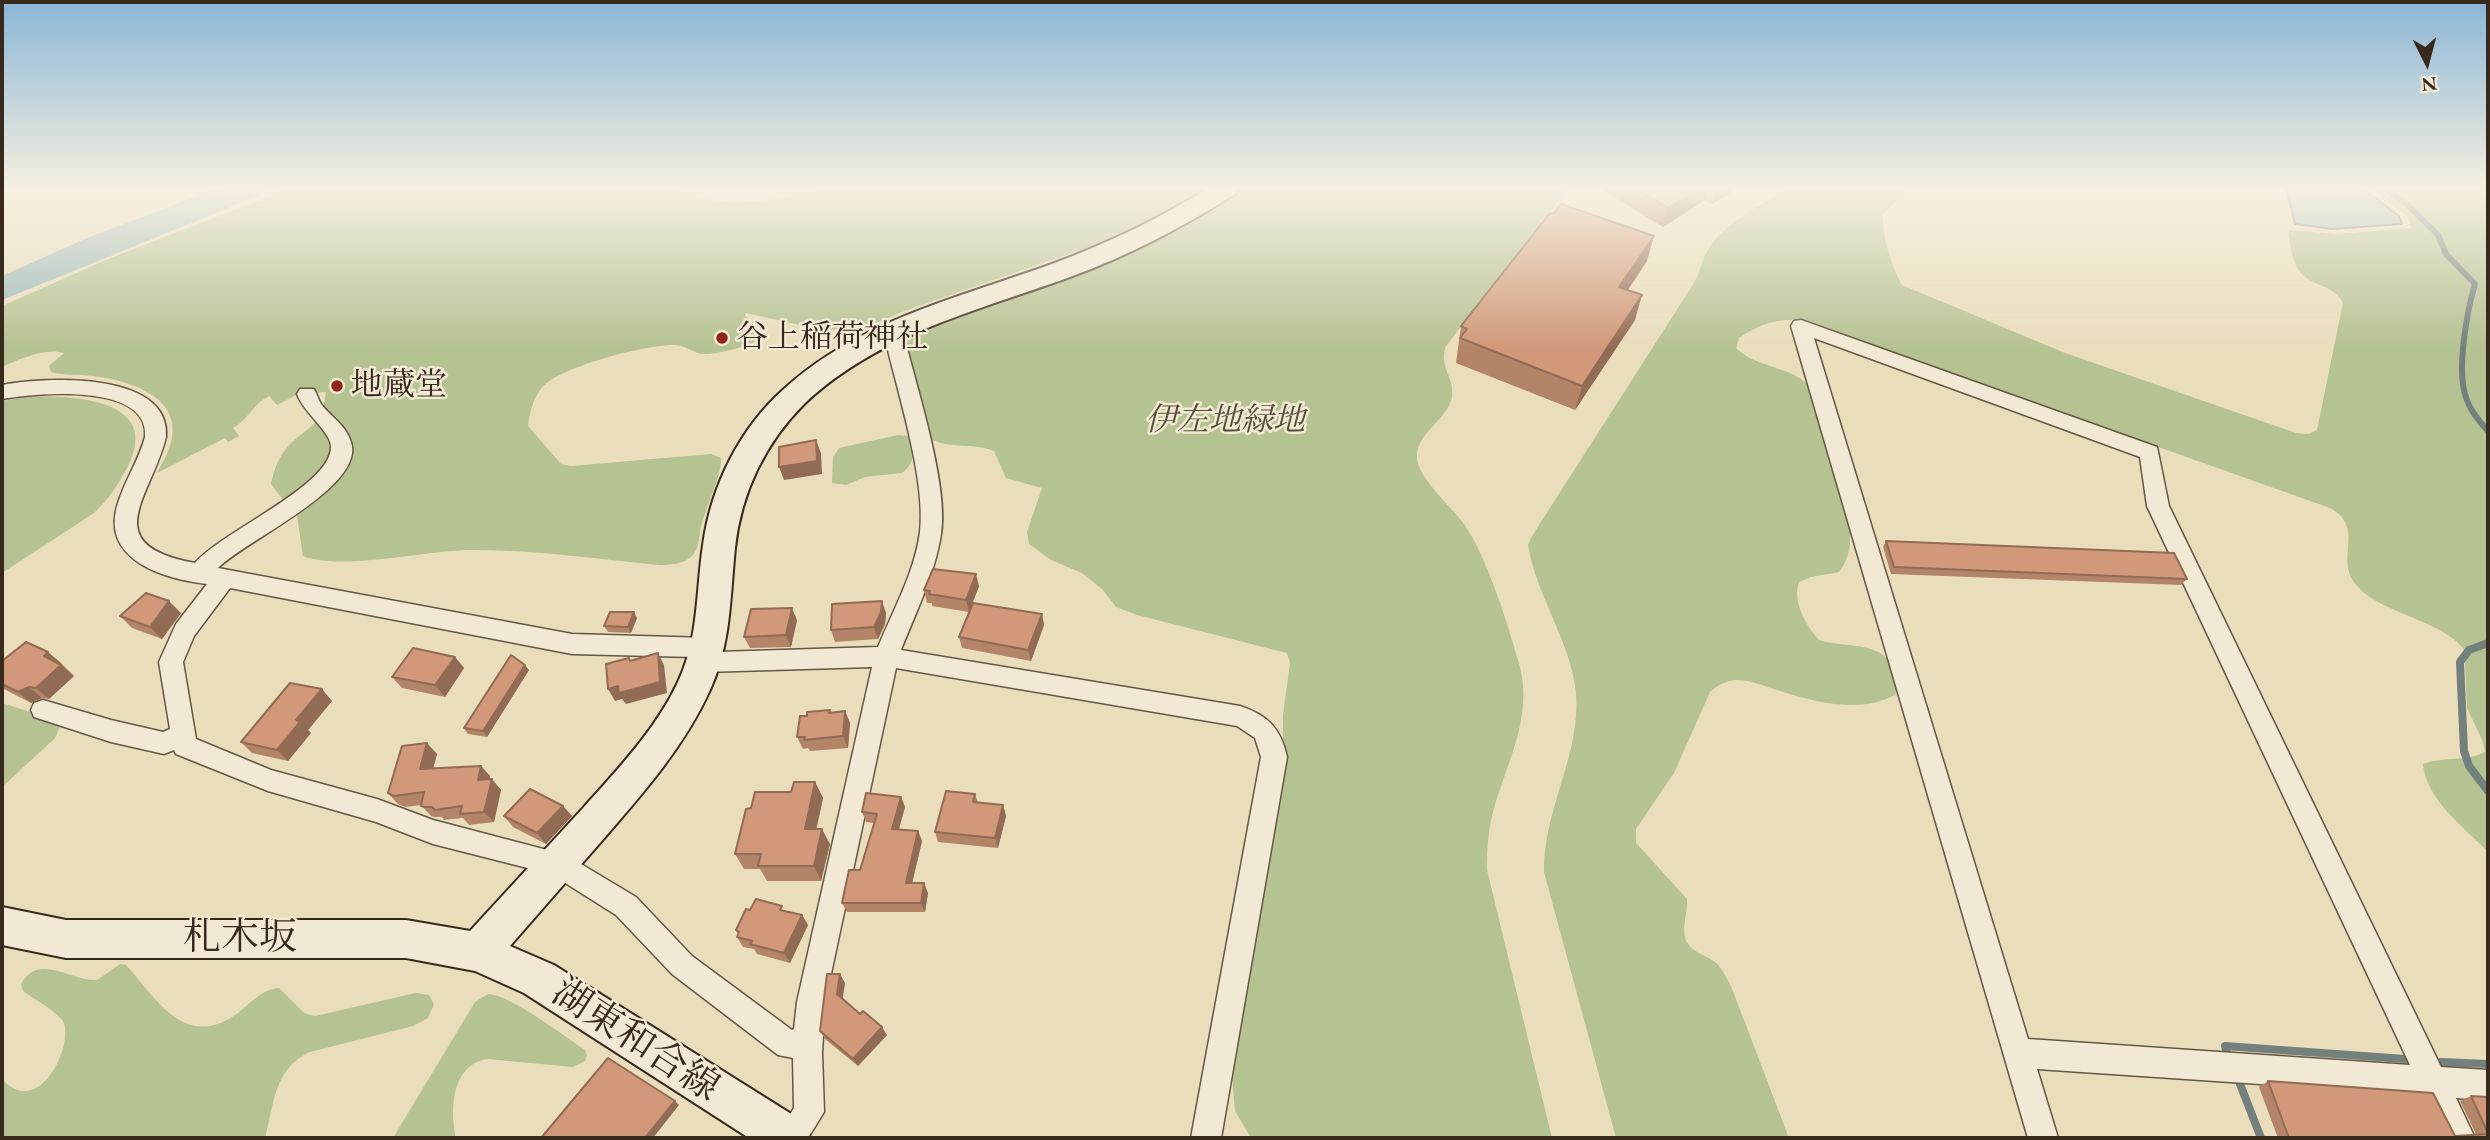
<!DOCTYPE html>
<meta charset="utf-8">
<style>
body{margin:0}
#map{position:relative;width:2490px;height:1140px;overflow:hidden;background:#eaddbc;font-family:"EB Garamond",serif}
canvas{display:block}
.frame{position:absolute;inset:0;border:4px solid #372a1d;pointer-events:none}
.north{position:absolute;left:2392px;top:28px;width:70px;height:70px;-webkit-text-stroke:5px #f1e9d3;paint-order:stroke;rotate:174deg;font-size:19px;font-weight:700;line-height:28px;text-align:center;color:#372a1d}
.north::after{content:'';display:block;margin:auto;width:24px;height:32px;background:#372a1d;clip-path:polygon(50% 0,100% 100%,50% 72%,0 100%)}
</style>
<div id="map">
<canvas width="2490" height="1140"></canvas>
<div class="frame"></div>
<div class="north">N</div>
</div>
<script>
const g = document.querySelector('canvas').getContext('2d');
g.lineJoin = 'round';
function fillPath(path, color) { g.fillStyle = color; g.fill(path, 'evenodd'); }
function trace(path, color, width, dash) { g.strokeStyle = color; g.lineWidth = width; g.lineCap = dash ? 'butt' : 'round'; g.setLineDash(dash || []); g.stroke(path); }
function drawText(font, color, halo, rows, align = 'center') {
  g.font = font + ' "EB Garamond","Noto Serif JP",serif'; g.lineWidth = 5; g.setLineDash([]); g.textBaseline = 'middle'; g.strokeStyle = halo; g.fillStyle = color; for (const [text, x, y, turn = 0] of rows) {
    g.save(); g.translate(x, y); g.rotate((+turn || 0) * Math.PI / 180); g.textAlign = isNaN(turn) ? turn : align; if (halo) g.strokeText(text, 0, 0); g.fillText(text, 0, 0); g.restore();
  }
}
fillPath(new Path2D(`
 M291,188H680C708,213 792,200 825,188H1204L1168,210L1095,245L907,310L865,328L822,330L746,313L745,315L760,334V338C753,346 714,355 703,354C692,353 685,344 672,345C645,345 570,365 548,382C535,391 530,411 528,426L561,464L571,466L711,454L721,458C722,477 704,509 700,532C699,541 698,551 691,557C683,564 670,565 660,565C596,559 531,549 468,550C423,551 341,571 303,556L296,509L283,500L271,484C274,471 277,460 286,449C306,425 321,431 326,392L298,394L277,405L269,396C252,405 249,419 233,428L239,436L228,442L225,438L157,473C163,462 170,450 172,438C180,395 126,380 93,376C79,374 65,376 51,372L49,366L64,353C46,347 19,359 2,367V306L108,259Z
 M1242,188H1569L1446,346C1438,366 1455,378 1452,397C1448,419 1418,432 1417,455C1415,476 1452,507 1464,524C1487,556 1509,628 1520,667C1533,718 1506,764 1493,812C1488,831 1487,850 1487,870L1552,1138H1251L1235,1111L1231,1065L1283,757V715L1290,663L1287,653L1137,615L1116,607L1103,590L1082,573L1051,560L1029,544L1027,532L1042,488L1006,478L994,451C972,442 944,450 926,436L904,345L906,335L1220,203Z
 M1789,188H1909L1883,214C1882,236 1891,265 1902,285L2065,353L2296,433L2309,434L2317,430L2343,303C2335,285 2313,287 2301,273C2292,264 2291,246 2288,234L2290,230L2336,234L2411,228L2407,216L2371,188H2488V852C2465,828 2426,800 2423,764C2445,756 2466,762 2485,752L2483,742L2467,708L2465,663L2468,657C2455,623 2384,615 2359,588C2331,559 2368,530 2330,508L1804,321C1780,317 1758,324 1739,338L1736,348C1758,370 1795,365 1812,390L1848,514C1851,535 1853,554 1839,572L1811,577L1799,582C1792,602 1806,625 1819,640C1846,649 1885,639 1895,673C1897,682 1898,686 1895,695C1859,714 1814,702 1777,690C1764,686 1749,679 1735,680C1725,681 1718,685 1710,692L1674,773L1636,829V843L1687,899C1688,912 1682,925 1685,938C1690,954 1710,955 1719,966C1724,972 1727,979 1731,986L1789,1138H1616L1544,872C1543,810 1581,755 1576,693C1571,641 1536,596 1528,545L1532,536L1694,283C1700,272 1702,259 1709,248C1726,221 1762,205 1789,188Z
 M24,397C68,395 163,397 128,466C118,485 109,499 94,513L2,573V401Z
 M898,435L908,436C915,450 916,463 902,473L865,477L846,485L832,483L833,457L839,448Z
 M2,703L56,720L61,724L55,738L2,787Z
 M120,964L126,965C158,1001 186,1051 238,1013C251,1003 262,989 279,988L304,1013L315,1016L416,993L429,995L434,1004L428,1018L413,1026L310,1052C274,1068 274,1104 265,1138H2V1079C40,1122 77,1039 62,1020C53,1009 35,1000 23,991L21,984C38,952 70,981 97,980Z
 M488,994C511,995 564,1036 585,1050L587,1055L585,1061L573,1067L488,1059C451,1064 450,1110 456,1138H393L475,1002Z`), '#b5c292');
const water = new Path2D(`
 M2286,188H2362L2399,216L2402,224L2332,229L2295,224Z`);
fillPath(water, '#9db9bb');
trace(water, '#74807c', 2);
trace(new Path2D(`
 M2384,188L2408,205L2438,235L2446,254L2475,284C2467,311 2457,367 2465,394C2469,409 2478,420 2488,431`), '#74807c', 6);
trace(new Path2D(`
 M2488,643L2469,650L2460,662L2464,751L2469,766L2488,791
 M2227,1053L2225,1046L2405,1059
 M2441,1062L2488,1064
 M2240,1084L2261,1138`), '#74807c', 8);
fillPath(new Path2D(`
 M218,188H264L260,195L2,300V276L87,238Z`), '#9db9bb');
const street = new Path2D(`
 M1801,320L2157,447L2169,506L2441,1067L2488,1070V1100L2456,1098L2475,1138H2444L2424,1095L2037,1069L2058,1138H2028L1791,326L1794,321ZM1814,338L2140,457L2147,506L2410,1065L2028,1039Z
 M887,325L894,327L905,340C917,389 949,487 941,534C935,574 916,612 901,650L1240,706C1267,715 1281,728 1287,757L1221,1138H1191L1261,757L1255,738L1237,726L896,668L825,1002L822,1053L824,1112L808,1138H775L794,1108L793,1058L778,1055L672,974L616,915L551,874L433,844L376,822L268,791L176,754L174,750L164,754L111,742L34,717L31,710L34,703L43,700L111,720L163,732L170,729L159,662L176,624L207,584C166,579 99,561 118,503C125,480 139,460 145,437C150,382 34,393 2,399V385C42,377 171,370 166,437C152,496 95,545 195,563C221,532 331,486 331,447C332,433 303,412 297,394L300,389H314C317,394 318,399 321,404C331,417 346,425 351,442C366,487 244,541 218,568L572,634L708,638L716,641L720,648L718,652L878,647C893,611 915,571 920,532C926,480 898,394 886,342L877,332L880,327ZM230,588L572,654L694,657L692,662L696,669L704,672L872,667L797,1002L794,1029L792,1030L692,956L636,897L566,855L433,820L377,799L271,770L196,739L183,662L194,636Z`);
const secondary = new Path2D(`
 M1208,188H1239L1235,194C1183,227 1128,256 1070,277C977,311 878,334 804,404C765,443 741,493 735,548C730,597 731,644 710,690C685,745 645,791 606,836C574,873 542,909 510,946L554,965L804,1122L810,1138H749L524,993L475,971L406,958H66L2,945V907L66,920H406L470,931C508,890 546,848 584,807C618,769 656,729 678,682C699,638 696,591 703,545C711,486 740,428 784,389C860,320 958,298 1052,264C1106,244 1159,219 1208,188Z`);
trace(street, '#645745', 3);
trace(secondary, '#372a1d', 4);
fillPath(street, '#f1e9d3');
fillPath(secondary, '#f1e9d3');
fillPath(new Path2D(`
 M1599,188H1732L1730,193L1712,204L1705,200L1663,227Z
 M1647,261L1628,290L1635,320L1575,410L1456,363L1461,326Z
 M1886,541L2187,579L2181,585L1891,574L1883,547Z
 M979,586L969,612L932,606V603H927L924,590Z
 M181,613L162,639L132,628L120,616Z
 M886,613L885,624L878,639L835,642L831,630Z
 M1042,614L1044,625L1031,661L962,648L959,637Z
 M637,618L631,633L608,632L604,626Z
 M797,620L791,647L750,648L744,637Z
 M455,657L464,668L445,697L402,688L392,677Z
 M2,661L61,663L74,676L49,699L42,698L31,703L2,688Z
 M529,670L487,737L468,734L464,728Z
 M332,701L308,730L311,733L288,761L252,753L241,742Z
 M845,711L850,723L848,748L810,751L808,748L803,749L797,737Z
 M437,754L433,768L481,766L490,776V779L501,790L494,822L469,825L463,818L444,820L442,817H434L431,816L421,805L405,807L398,804L388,793Z
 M815,782L823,798L816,829L830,844L821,881H767L760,869H744L735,854L751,808Z
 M975,794L978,803L1003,805L1006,816L998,848L938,842L935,832Z
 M901,797L905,807L899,829L918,831L922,841L912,883L928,893L925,912H847L842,903L860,870L874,823L866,822L862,812Z
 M563,806L572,816L546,844L513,827L504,816Z
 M750,910L784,911L802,915L808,925L790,963L757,954L754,949L743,947L737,937L738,934L736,930Z
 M845,983L842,999L887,1035L858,1066L825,1039L820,1031Z
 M2268,1081L2455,1136L2476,1134L2460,1101L2471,1096L2488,1097V1138H2278L2259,1087Z`), '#b48468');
fillPath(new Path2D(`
 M1701,188H1709L1705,200L1663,227L1668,208Z
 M1717,188H1732L1730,193L1712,204Z
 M1654,236L1647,261L1613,312L1619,287Z
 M1642,295L1635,320L1575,410L1582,386Z
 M816,440L821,453L822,474L784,480L779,467Z
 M976,574L979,586L969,612L966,600Z
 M169,601L181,613L162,639L150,627Z
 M882,601L886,613L885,624L878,639L874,627Z
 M792,608L797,620L791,647L786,635Z
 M634,612L637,618L631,633L628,627Z
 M1042,614L1044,625L1031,661L1028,650Z
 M48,652L61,663L56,667L44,656Z
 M658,653L664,665L667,693L626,704L622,699L615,701L608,689Z
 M455,657L464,668L445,697L435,685Z
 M61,665L74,676L49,699L36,688Z
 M525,665L529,670L487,737L483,731Z
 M29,687L42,698L31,703L18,692Z
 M322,689L332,701L308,730L311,733L288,761L277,750L296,720Z
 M845,711L850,723L848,748L843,736Z
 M427,743L437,754L430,780L420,769Z
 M481,766L490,776L487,791L478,780Z
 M492,779L501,790L494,822L484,812Z
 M815,782L823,798L813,845L805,829Z
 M901,797L905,807L896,839L892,829Z
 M1003,805L1006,816L998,848L995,838Z
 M563,806L572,816L546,844L537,833Z
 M822,829L830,844L821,881L814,866Z
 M918,831L922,841L910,892L906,883Z
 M924,883L928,893L925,912L921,903Z
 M802,915L808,925L790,963L784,953Z
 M840,974L845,983L842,1003L837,994Z
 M882,1027L887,1035L858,1066L853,1059Z
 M675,1101L679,1105L653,1138H645Z`), '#926b55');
const building = new Path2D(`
 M1635,188H1701L1668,208Z
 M1561,204L1654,236L1619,287L1642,295L1582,386L1460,338L1467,329L1461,326L1550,213L1553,214Z
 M816,440L817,461L779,467V447Z
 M1886,541L2174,553L2187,579L1894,567Z
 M933,569L976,574L966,600L929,594L930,591L924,590Z
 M146,593L169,601L150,627L120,616Z
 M882,601L881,612L874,627L831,630L832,604Z
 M973,603L1042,614L1028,650L959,637Z
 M792,608L786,635L744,637L751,609Z
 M610,612H634L628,627L604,626Z
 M26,642L48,652L44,656L61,665L36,688L29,687L18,692L2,684V661Z
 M413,648L455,657L435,685L392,677Z
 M658,653L660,682L619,693L618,686L608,689L606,664L629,658L630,661Z
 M511,655L525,665L483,731L464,728Z
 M290,683L322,689L296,720L300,722L277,750L241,742Z
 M830,710L829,713L845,711L843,736L804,740L805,737H797L800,716H807V712Z
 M427,743L420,769L481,766L478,780L492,779L484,812L460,814L462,806L435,810L432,807H424L421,806L424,792L394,796L388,793L402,746Z
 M794,782H815L805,829H822L814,866H758L761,854H735L746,809L751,808L755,792H791Z
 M530,789L563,806L537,833L504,816Z
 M946,791L975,794L973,802L1003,805L995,838L935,832Z
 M866,793L901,797L892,829L918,831L906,883H924L921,903H842L849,870H860L877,814L862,812Z
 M756,899L782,906L780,910L802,915L784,953L750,944L752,941L737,937L739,932L736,930L746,909L750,910Z
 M827,974H840L837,994L860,1014L863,1011L882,1027L853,1059L820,1031Z
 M608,1058L675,1101L645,1138H541Z
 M2268,1081L2433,1093L2455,1136L2488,1134V1138H2289Z
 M2471,1096L2488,1097V1133Z`);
fillPath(building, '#d19979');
trace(building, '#926b55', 2);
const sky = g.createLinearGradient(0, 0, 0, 348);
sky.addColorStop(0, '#8ab6d6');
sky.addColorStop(0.54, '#f6f0e1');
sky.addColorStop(1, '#f6f0e100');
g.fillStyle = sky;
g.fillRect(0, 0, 2490, 348);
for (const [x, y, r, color] of [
 [722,338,7,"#8f2418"],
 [337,386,7,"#8f2418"]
]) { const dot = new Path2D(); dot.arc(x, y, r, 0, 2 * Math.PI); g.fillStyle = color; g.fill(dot); trace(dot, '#f1e9d3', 2.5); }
drawText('32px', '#372a1d', '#f1e9d3', [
 ["谷上稲荷神社",736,338],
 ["地蔵堂",351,386]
], 'left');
drawText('italic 32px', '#56503a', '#f1e9d3', [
 ["伊左地緑地",1225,421]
]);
drawText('38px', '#372a1d', '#f1e9d3', [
 ["札木坂",240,939],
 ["湖東和合線",635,1041,33]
]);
</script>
